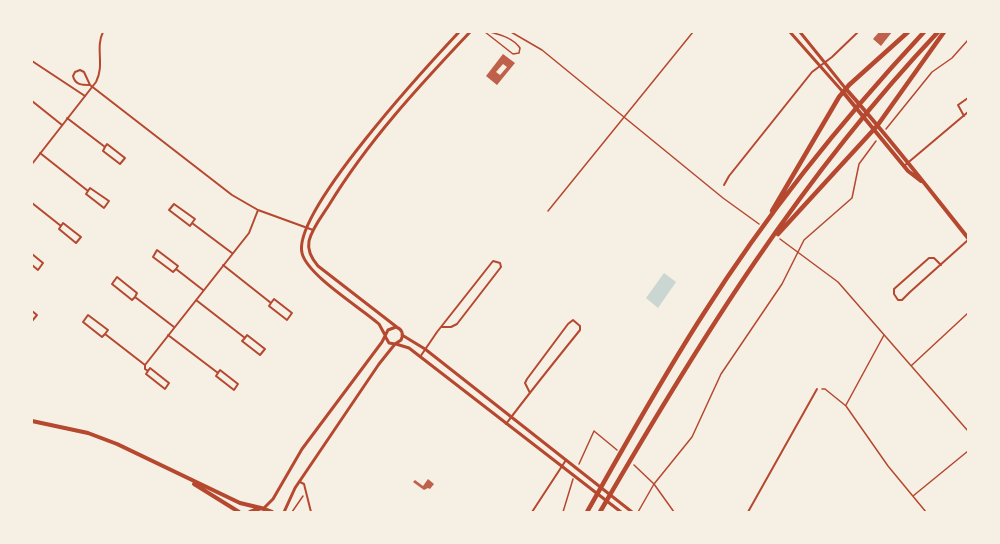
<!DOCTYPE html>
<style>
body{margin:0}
#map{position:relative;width:1000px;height:544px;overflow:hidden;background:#f6efe4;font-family:Karla,sans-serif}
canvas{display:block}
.frame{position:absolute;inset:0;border:33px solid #f6efe4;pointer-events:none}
</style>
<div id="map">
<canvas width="1000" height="544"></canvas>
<div class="frame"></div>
</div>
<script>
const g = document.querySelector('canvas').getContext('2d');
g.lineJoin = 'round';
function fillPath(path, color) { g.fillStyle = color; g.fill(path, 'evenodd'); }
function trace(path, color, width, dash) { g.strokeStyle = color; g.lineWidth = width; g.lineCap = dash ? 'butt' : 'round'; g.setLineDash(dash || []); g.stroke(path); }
fillPath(new Path2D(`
 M664,273L676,282L658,308L646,298Z`), '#c9d6d2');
fillPath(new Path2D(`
 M879,32H892L881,46L873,39Z
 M503,54L515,63L497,85L486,76ZM503,64L507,67L500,75L496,72Z
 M428,479L434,484L430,489L428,488L424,490L413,482L415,480L423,486Z`), '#bf614a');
trace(new Path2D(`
 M511,32L542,50L723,198L759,224
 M886,129L932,72L952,58L968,40
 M548,211L693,32
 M780,239L838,282L968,431
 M912,365L968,313
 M822,389H825L846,406L888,466L926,512
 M846,405L884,335
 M579,464L594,431L617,450
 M634,465L654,484L674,512
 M913,496L968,451
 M292,512L303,496
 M563,512L573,479
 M638,512L654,484L692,437L721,374L782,284L804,240L852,198L859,164L876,141`), '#b5482f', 1.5);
trace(new Path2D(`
 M485,32L513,54L519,53L520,48C513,38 501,35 490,32`), '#b5482f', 1.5);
trace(new Path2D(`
 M32,61L85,96`), '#b5482f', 2);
trace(new Path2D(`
 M90,85C82,85 75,85 73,76L75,72L80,70L84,72L90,85L232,195L258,210L313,230
 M32,101L62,125
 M964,116L958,105L968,98
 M67,118L105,147L103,151L120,164L125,158L107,144L105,147
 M40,153L88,191L86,194L104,208L109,201L90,188L88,191
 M32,164L96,82C105,65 95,48 103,32
 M904,166L968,112
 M724,185L729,176L812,72L832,57L858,32
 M32,203L61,226L63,223L81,237L76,243L59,229L61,226
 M192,223L190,226L169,210L174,204L195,219L192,223L232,253
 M32,254L43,263L38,270L32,265
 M223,265L271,303L269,306L287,320L292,313L274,299L271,303
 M941,265L934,258H929L894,289V294L898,300H902L910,292L968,240
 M176,269L173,272L153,257L157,250L178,266L176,269L203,290
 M135,297L132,300L112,284L117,277L137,293L135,297L174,327
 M196,300L245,338L242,341L260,355L265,349L247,335L245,338
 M32,311L37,315L32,321
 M105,334L102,337L83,322L88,315L108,330L105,334L145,365V369L148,371L146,374L165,389L169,383L150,368L148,371
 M168,335L218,373L216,376L234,390L238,384L220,370L218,373
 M420,357L437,332L493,261L500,263L501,267L457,324L451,327H441
 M145,365L249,233L258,210
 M506,424C530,392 555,361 580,330V326L573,320L568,324L527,379L525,383L530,393
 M300,482L304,484L311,512
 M532,512L566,460
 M748,512L817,389`), '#b5482f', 2);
trace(new Path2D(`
 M790,32L843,92
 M800,32L846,89
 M398,328L318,266C312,259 307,251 309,241C312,228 322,216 329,205C368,141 419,86 470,32
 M385,335L379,324C361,308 307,275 302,253C292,212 428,65 459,32
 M402,335L425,349L632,512
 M396,344L409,348L621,512
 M264,508L273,499L302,449L382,342L388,330L396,327C402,329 404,334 401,340L395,344L389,343L385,336
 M284,512L295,488L379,364L395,344`), '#b5482f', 3);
trace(new Path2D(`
 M846,89C889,137 928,188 968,238
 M843,92L908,171L921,181
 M32,421L88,433L117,444L240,503L261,508
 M194,484L239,512
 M250,512L261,508L272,512`), '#b5482f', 4);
trace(new Path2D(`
 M772,211L839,97L849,85L908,32
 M778,234L877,126L944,32
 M587,512C625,445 662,378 704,313C768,212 843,119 924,32
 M600,512C699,341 801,177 938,32`), '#b5482f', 4.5);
</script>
